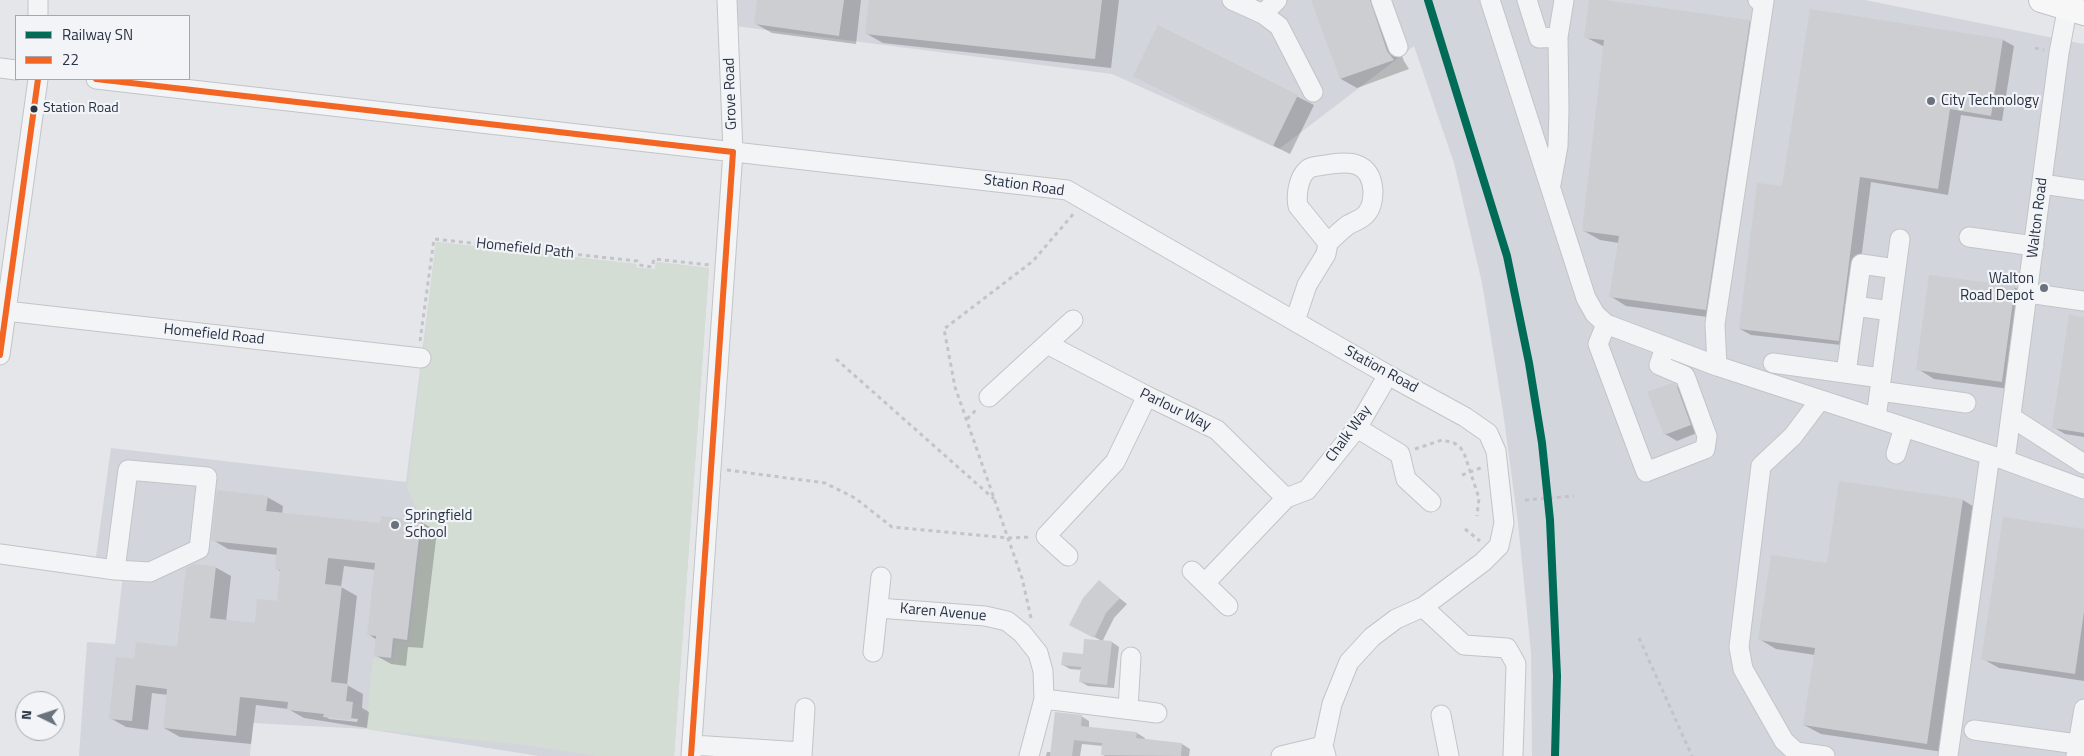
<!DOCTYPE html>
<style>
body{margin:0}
#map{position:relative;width:2084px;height:756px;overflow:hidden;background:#e4e6e9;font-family:"Titillium Web",sans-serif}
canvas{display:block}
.legend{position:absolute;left:15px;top:15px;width:175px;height:65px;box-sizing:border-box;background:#f2f4f8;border:1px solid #a2a7b0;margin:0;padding:6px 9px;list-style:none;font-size:15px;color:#293344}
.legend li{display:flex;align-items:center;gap:10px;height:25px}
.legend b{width:25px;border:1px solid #a2a7b0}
.north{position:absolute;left:15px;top:691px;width:50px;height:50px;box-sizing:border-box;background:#f2f4f8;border:1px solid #a2a7b0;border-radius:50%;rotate:274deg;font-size:14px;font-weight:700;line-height:20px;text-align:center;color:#293344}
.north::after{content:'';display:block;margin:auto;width:18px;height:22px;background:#6a727e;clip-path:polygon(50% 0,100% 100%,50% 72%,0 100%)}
</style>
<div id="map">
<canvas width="2084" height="756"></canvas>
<ul class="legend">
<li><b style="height:6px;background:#006b56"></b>Railway SN</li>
<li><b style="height:6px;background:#f26522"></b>22</li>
</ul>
<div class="north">N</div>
</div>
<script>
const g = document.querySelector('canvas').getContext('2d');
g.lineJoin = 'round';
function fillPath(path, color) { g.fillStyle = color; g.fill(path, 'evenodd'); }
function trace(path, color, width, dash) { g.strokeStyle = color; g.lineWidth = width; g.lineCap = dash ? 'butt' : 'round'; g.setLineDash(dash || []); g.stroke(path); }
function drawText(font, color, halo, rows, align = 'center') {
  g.font = font + ' "Titillium Web",sans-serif'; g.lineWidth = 4.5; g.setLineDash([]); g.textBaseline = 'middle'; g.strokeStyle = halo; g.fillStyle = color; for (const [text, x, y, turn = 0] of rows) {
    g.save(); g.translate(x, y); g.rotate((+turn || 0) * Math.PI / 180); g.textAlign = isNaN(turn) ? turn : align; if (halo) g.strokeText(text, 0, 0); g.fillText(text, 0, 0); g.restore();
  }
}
fillPath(new Path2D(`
 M734,0H1865L2084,44V756H1532L1531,653L1518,523L1503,412L1482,283L1454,163L1414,46L1279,149L1112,74L735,26Z
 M436,242L636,264L637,268L655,269L656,262L709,268L674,756H539L366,729L253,723L250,756H79L87,642L115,644L123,575L94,571L111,448L406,482Z`), '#d2d5dc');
fillPath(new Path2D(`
 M436,242L636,264L637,268L655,269L656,262L709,268L674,756H595L526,745L366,729L373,658L393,660L396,641L409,642L423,522L407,488Z`), '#d4ddd4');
fillPath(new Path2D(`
 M758,0H861L856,44L772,33L756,24Z
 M870,0H1119L1111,68L883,43L867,34Z
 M1312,0H1385L1386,14L1404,61L1409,69L1357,88L1341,79Z
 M1591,0L1749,21L1766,31L1722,319L1626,306L1610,296L1619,243L1600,240L1584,231L1605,47L1585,37Z
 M1159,27L1314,105L1290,154L1134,76Z
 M2003,40L2014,46L2002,121L1961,115L1948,195L1871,182L1850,346L1751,335L1740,329L1783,187Z
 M2014,287L2031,297L2018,390L1934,379L1918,369Z
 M2084,319V437L2065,434L2053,427Z
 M1676,386L1688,393L1702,431L1677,441L1665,434Z
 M267,497L283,506L282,514L381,524L382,517L421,522L437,531L423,648L408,647L406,666L391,664L375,655L377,640L368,634L376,570L344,566L341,587L357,596L347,685L363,694L362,708L369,712L367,728L304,718L288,709L256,705L251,744L180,737L164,728L168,695L152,693L148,730L126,727L110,718L135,661L178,648L215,567L231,576L226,621L256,625L278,602L281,572L276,568L278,555L228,549L213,540ZM326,716L358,719L357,722L329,719Z
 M1963,500L1979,510L1943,752L1821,734L1804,725L1815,655L1776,649L1759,639L1828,564Z
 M2084,530V681L1999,668L1983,659Z
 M1099,582L1127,604L1114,618L1102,642H1112L1119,647L1114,688L1088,686L1081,682L1082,670L1070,669L1063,665L1084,655L1102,641L1079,629Z
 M1081,716L1089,721V728L1137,733L1145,738L1144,740L1182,744L1190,749L1189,756H1105L1103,755V746L1082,744L1080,756H1046L1047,752H1052Z`), '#0003');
fillPath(new Path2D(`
 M757,0H844L839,36L754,24Z
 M869,0H1102L1095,59L865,34Z
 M1311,0H1370L1387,51L1394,60L1340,79Z
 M1589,0H1604L1750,20L1706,310L1609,297L1619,236L1582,231L1604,40L1584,38Z
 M1810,9L2003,39L1991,116L1950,109L1938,189L1860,177L1839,341L1739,329L1757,183L1782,186Z
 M1158,25L1298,95L1273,146L1133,76Z
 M1929,275L2015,286L2002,382L1916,370Z
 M2069,315L2084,317V433L2052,428Z
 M1672,383L1676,384L1691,425L1664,435L1647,392Z
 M1839,481L1963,499L1927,744L1803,725L1815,648L1758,640L1771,555L1827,563Z
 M217,490L268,496L266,511L380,523L381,516L421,521L407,640L393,638L391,658L374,656L376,636L367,635L375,563L328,558L325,584L342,586L331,682L348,684L346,701L353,702L351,720L323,717L324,714L287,710L288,702L240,697L236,736L163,728L167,689L136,685L132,721L109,719L116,657L134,659L136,642L177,647L186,568L194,564L216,566L210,618L255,623L257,599L277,601L280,570L275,569L277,548L211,541Z
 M2003,517L2084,529V612L2075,674L1981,660Z
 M1099,580L1120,598L1106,613L1094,638L1069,625L1083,598Z
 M1084,639L1112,641L1107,685L1079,682L1081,667L1061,665L1063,652L1083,654Z
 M1055,712L1082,715L1081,726L1137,732L1136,738L1182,743L1181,756L1101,755L1102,743L1074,740L1072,756H1050Z`), '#ccced2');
const minor = new Path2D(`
 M38,0V16
 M1232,0L1263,14L1279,26L1313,92
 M1381,0L1398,47
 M1490,0L1586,298L1595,314L1606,324L1717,366L1715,324L1764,1L1758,0
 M1527,0L1539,38L1558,37L1564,0
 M1263,14L1277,0
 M0,68L16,70
 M96,79L1067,190L1388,375L1465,417L1488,433L1496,451L1504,523L1499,546L1483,562L1423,607L1396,619L1372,637L1349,662L1332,704L1323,746L1326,756
 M1551,184L1558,146L1559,110L1558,37
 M2042,184L2084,190
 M1969,237L2034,246
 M2028,293L2084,301
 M1855,306L1890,311
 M6,311L421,358
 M1295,321L1307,285L1326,254L1328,243L1298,206C1296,196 1298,178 1307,170C1311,166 1319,166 1325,165C1348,161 1371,160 1373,191C1373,198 1372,207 1367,213C1363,219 1355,221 1348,225C1341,230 1335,236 1328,243
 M1606,324L1598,344L1646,472L1705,449L1707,436L1685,376L1659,365L1665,347
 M1047,344L1147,396L1217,430L1286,498
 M0,355L38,79
 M1773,363L1881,378
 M1717,366L2005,460L2084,489
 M1846,373L1861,264L1896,269
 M1880,391L1966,403
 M989,397L1073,320
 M1820,400L1793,436L1761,466L1739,647L1743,669L1784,741L1796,752L1825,756
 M2011,417L2084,464
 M1876,418L1900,239
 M1357,428L1400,454L1406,479L1431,502
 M1896,454L1904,427
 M2005,460L2059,53L2069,0
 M0,554L115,570L150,572L199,549L207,477L128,470L115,570
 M1068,556L1046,536L1115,462L1147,396
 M1192,571L1228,606
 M1205,583L1286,498L1307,490L1357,428L1388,375
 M1423,607L1464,645L1507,648L1516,664L1513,756
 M878,608L985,616L1007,621L1022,633L1038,653L1043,671L1044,699L1029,756
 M873,652L881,577
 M1044,699L1157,713
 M1128,709L1131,657
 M1441,715L1449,756
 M1974,730L2077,744
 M692,745L802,752
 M691,756L733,152L727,0
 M802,756L805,708
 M1281,756L1323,746
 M1948,756L1990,455
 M2076,756L2084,709`);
const major = new Path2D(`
 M2041,0L2084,13`);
trace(minor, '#c2c4c7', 21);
trace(major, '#c0c3c7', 26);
trace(new Path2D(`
 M2035,48L2044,50
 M420,341L434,239L637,261L639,265L652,267L654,259L710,265
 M836,359L994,499
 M967,419L978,408
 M1415,449L1442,440L1454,443L1460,447L1464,453L1479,498L1477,516
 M727,470L825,483L855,498L892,527L1009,538L1031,537
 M1462,475L1483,467
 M1525,500L1574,496
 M1465,529L1480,541
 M1031,618L1022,578L955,387L944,329L1033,261L1075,212
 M1639,638L1692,756`), '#c3c4c9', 3, [4, 4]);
trace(minor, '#f3f4f6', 19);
trace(major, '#f7f7f7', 24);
trace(new Path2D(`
 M96,79L733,152L691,756
 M0,355L38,79`), '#f26522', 6);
trace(new Path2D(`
 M1428,0L1507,256L1529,363L1542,443L1550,520L1557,676L1555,756`), '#006b56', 8);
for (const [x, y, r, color] of [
 [1931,101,5,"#6a727e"],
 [34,109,4.5,"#293344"],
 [2044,288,5,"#6a727e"],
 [395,525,5,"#6a727e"]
]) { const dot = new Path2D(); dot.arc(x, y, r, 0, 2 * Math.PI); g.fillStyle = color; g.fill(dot); trace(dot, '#f2f4f8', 2); }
drawText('14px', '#293344', '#f2f4f8', [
 ["Station Road",43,109]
], 'left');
drawText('15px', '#293344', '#f2f4f8', [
 ["Grove Road",731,94,-92],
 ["Station Road",1024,186,8],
 ["Walton Road",2038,218,-83],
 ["Homefield Path",525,249,6],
 ["Homefield Road",214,335,6],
 ["Station Road",1381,370,29],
 ["Parlour Way",1175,410,26],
 ["Chalk Way",1349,434,-54],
 ["Karen Avenue",943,613,5]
]);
drawText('15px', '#293344', '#f2f4f8', [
 ["City Technology",1941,101],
 ["Walton",2034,279,"right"],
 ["Road Depot",2034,296,"right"],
 ["Springfield",405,516],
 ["School",405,533]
], 'left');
</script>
